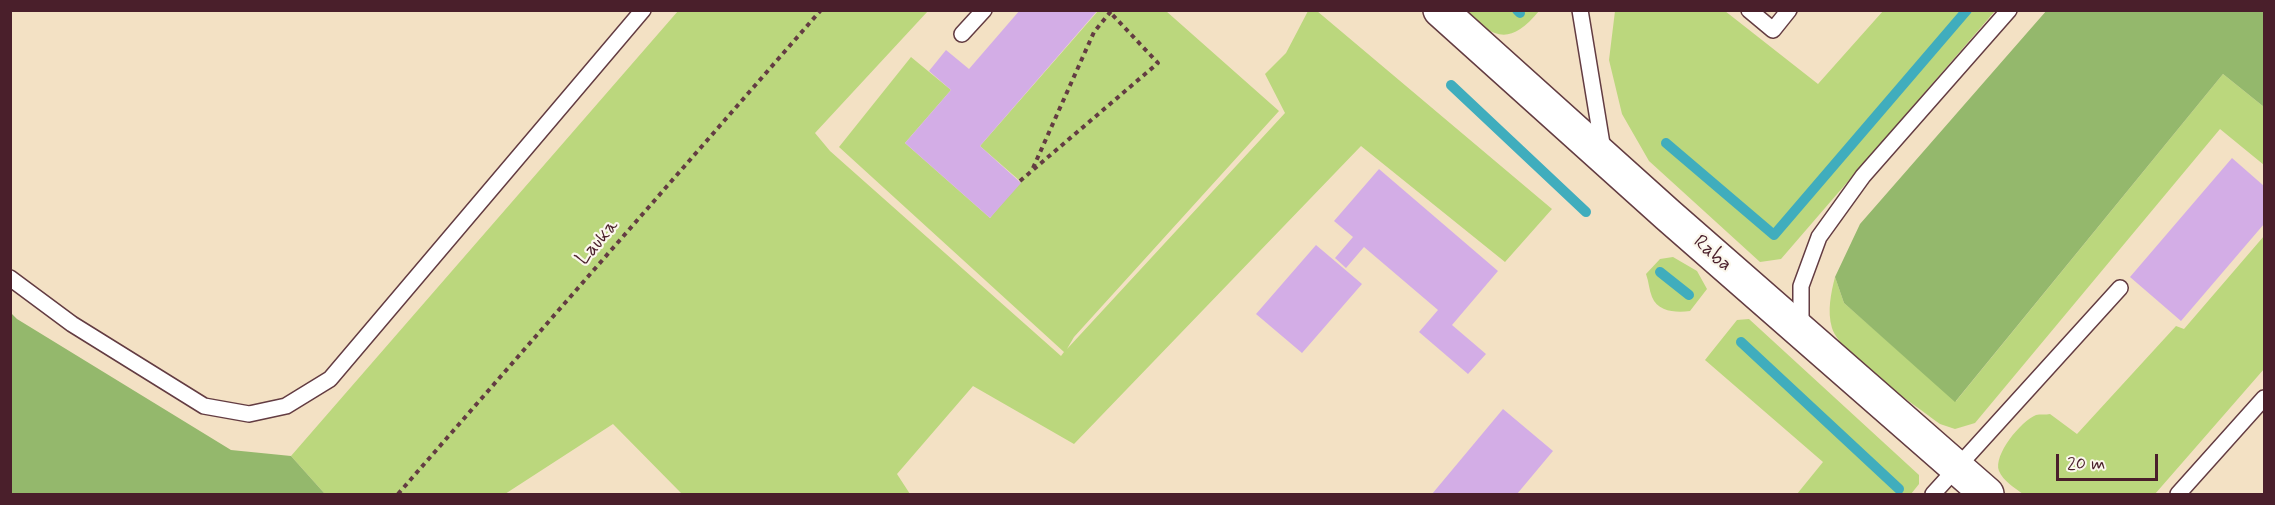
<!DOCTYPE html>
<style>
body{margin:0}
#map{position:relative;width:2275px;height:505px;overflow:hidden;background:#f3e1c4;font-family:Mynerve,sans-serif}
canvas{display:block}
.frame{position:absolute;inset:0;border:12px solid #4a1f2b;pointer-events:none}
.scale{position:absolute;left:2056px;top:454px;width:102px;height:27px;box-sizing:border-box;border:3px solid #4a1f2b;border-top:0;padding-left:8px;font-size:18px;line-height:21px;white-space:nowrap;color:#4a1f2b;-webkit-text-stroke:4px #fbf7ec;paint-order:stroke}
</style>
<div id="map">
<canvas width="2275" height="505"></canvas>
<div class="frame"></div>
<div class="scale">20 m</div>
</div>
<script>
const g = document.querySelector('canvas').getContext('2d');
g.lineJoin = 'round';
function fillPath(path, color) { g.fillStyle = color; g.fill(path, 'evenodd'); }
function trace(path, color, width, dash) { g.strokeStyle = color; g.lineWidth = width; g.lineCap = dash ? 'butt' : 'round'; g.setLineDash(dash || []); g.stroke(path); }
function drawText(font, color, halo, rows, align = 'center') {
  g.font = font + ' Mynerve,sans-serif'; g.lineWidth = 4.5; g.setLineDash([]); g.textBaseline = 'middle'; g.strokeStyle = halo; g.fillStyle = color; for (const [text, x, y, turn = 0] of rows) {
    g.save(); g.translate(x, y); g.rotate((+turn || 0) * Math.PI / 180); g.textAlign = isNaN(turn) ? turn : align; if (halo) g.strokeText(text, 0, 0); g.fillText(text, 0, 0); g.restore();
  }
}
fillPath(new Path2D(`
 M678,11H928L815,133L830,151L1061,356L1064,352L839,147L911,57L951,90L905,143L990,218L1020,181L980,146L1098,11H1166L1279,111L1074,337L1067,349L1285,113L1265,74L1286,53L1308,11H1317L1552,209L1505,262L1361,146L1074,444L973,386L897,474L910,494H682L613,424L505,494H325L291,456Z
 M1464,11H1539C1510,46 1494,39 1464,11Z
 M1615,11H1725L1818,84L1883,11H1995L1781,259L1760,262L1649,161L1622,114L1609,60Z
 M2223,74L2264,107V165L2220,129L1975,423L1955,429L1940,424C1914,404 1841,356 1832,328C1827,311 1831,293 1835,277L1844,303L1956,401Z
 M2264,236V369L2155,494H2023C2015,488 2003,481 1999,471C1993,455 2021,421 2036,415C2040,414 2046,415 2050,414L2077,434L2176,326L2184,329Z
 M1673,257L1697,271L1707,289L1690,311C1677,313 1658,312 1652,297C1649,290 1649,282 1646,274L1660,259Z
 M1749,319L1919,475V484L1911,494H1797L1823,462L1705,360L1737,320Z`), '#bbd77d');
fillPath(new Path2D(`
 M2047,10L2264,11V107L2223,74L1955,402L1844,303L1835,277L1860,224Z
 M10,312L17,319L231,450L291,456L325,494H11Z`), '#94b86c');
trace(new Path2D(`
 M1517,10L1520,13
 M1451,85L1586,212
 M1666,143L1774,235L1967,10
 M1660,272L1689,295
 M1741,342L1899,489`), '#40adbd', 10);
fillPath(new Path2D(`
 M1020,10H1098L980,146L1021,183L990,218L905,143L951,90L929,71L946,50L969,69Z
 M2232,158L2264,186V224L2181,321L2130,277Z
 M1379,169L1498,271L1452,325L1486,354L1468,374L1419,332L1438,310L1364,247L1346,268L1335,258L1353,237L1334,221Z
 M1316,245L1362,284L1302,353L1256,314Z
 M1503,409L1553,451L1517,494H1432Z`), '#d3ade6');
const service = new Path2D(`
 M1580,10L1603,150
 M1749,10L1773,30L1789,10
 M962,34L984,10
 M10,278L72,324L204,406L249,414L286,406L330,379L643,10
 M1801,328V286L1819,237L1863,176L2009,10
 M1933,494L2120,288
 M2178,494L2264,398`);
const tertiary = new Path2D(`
 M1440,10L1668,215L1987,494`);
trace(service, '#633c42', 18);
trace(tertiary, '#633c42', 36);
trace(new Path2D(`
 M1033,168L1094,32L1112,10
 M1020,181L1158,63L1108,10
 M398,494L821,10`), '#633c42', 4, [4.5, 4.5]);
trace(service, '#fff', 15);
trace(tertiary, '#fff', 33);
drawText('20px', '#4a1f2b', '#fbf7ec', [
 ["Lauka",598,243,-49],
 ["Raba",1712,254,41]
]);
</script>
